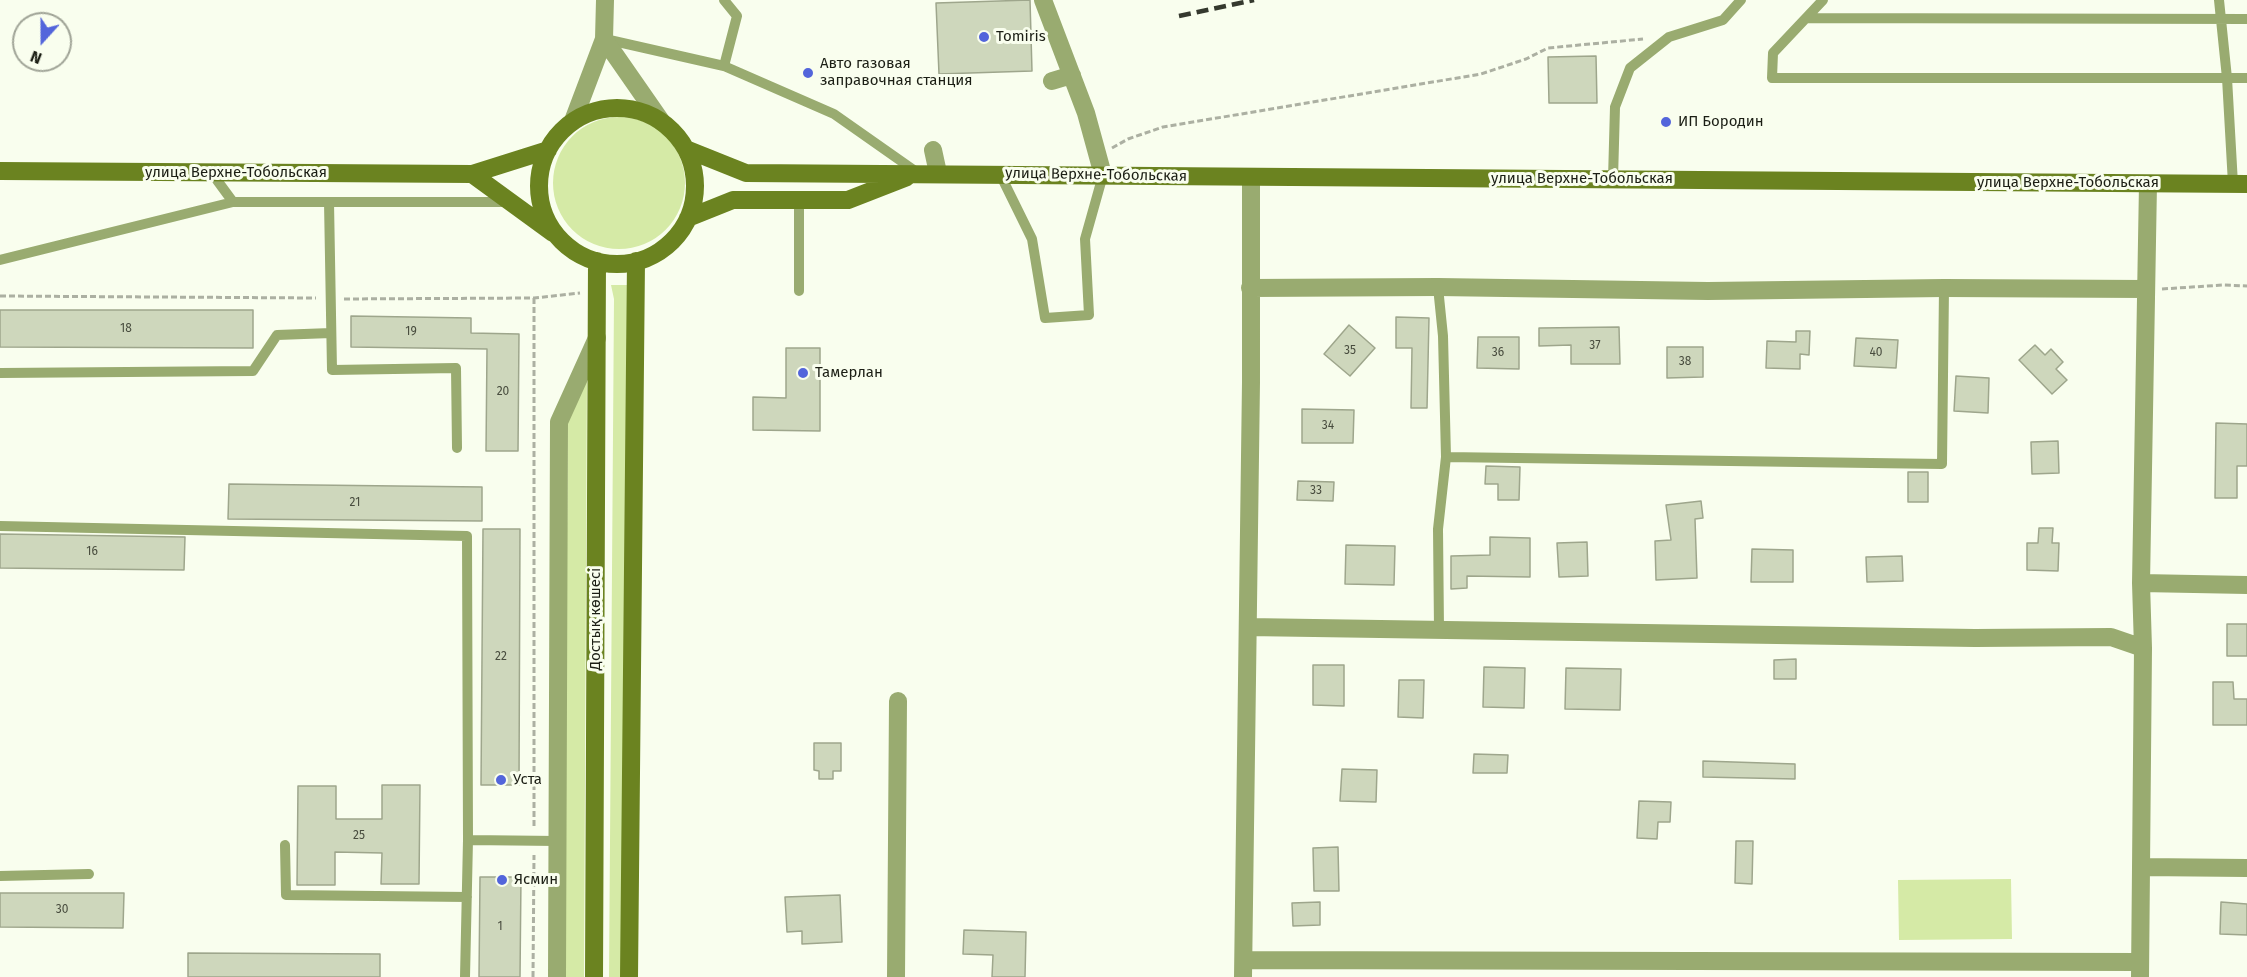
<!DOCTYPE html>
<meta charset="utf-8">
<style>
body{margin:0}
#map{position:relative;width:2247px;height:977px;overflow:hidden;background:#f9feee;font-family:"Fira Sans",sans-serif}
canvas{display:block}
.north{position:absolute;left:12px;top:12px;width:60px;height:60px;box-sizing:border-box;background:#f9feee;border:2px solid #a0a497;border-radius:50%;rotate:201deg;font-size:16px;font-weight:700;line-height:24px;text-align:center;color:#1b1e14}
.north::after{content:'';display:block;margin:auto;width:21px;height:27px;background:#5365db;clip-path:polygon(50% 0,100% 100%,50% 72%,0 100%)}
</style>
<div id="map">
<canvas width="2247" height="977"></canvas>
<div class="north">N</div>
</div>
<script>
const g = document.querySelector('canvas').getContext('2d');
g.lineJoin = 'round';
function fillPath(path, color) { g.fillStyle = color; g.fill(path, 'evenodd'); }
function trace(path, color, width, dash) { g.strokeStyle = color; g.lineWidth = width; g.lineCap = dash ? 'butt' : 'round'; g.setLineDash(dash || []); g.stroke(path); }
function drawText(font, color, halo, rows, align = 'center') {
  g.font = font + ' "Fira Sans",sans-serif'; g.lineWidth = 6; g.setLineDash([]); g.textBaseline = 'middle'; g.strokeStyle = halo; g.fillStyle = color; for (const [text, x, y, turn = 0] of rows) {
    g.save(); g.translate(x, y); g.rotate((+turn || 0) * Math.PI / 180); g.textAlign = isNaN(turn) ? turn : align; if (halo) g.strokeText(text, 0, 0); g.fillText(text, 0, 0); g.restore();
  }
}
fillPath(new Path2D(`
 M553 183a66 66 0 1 1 132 0a66 66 0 1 1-132 0Z
 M611,285H633L622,977H609L614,299Z
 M587,378L584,977H563L568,421Z
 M2011,879L2012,939L1899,940L1898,880Z`), '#d5eaa6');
const building = new Path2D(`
 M1030,0L1032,71L939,74L936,3Z
 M1596,56L1597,103H1549L1548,57Z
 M0,310H253V348L0,347Z
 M351,316L471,318V333L519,334L518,451H486L487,349L351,347Z
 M1396,317L1429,318L1427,408H1411L1412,348H1396Z
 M1349,325L1375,348L1350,376L1324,354Z
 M1619,327L1620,364H1571V345L1539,346V328Z
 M1796,331H1810L1809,355L1800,354V369L1766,368L1767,341L1796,342Z
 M1478,337H1519V369L1477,368Z
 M1856,338L1898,340L1896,368L1854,366Z
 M2035,345L2045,355L2051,349L2063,362L2056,369L2067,380L2052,394L2019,360Z
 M1667,347H1703V377L1667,378Z
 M786,348H820V431L753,430V397L786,398Z
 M1956,376L1989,378L1988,413L1954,411Z
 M1302,409L1354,410L1353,443H1302Z
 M2216,423L2247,424V466H2237V498H2215Z
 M2058,441L2059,473L2032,474L2031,442Z
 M1486,466L1520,467L1519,500H1498V484H1485Z
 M1908,472H1928V502H1908Z
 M1298,481L1334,482L1333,501L1297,500Z
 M229,484L482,487V521L228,519Z
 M1701,501L1703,518L1695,519L1697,578L1656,580L1655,541L1671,540L1666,505Z
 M2039,528H2053L2052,543H2059L2058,571L2027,570V543H2038Z
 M483,529H520L519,785H481Z
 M0,534L185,537L184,570L0,568Z
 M1490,537L1530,538V577L1467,576V588L1451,589V556L1490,555Z
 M1587,542L1588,576L1559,577L1557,543Z
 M1346,545L1395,546L1394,585L1345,584Z
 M1752,549L1793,550V582H1751Z
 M1902,556L1903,581L1867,582L1866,557Z
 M2227,624H2247V656H2227Z
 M1796,659V679H1774V660Z
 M1313,665H1344V706L1313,705Z
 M1484,667L1525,668L1524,708L1483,707Z
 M1566,668L1621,669L1620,710L1565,709Z
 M1399,680H1424L1423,718L1398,717Z
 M2213,682H2233L2234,699H2247V725H2213Z
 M814,743H841V771H833V779H819V771L814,770Z
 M1474,754L1508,755L1507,773H1473Z
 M1703,761L1795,764V779L1703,777Z
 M1342,769L1377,770L1376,802L1340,801Z
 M382,785H420L419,884H381L382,853L335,852V885H297L298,786H336V819H382Z
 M1639,801L1671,802L1670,822H1658L1657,839L1637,838Z
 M1736,841H1753L1752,884L1735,883Z
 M1338,847L1339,891H1314L1313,848Z
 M480,877H521L520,977H479Z
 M0,893H124L123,928L0,927Z
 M840,895L842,942L802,944V931L787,932L785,897Z
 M1320,902V925L1293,926L1292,903Z
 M2221,902L2247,904V935L2220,934Z
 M964,930L1026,932L1025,977H992L993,955L963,954Z
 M188,953L380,954V977H188Z`);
fillPath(building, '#ced7bc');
trace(building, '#9ea68c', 1.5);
trace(new Path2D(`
 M1112,148L1128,139L1163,127L1481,74L1526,59L1548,48L1643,39
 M2162,289L2223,285L2247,286
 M0,296L316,298
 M534,298V827
 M344,299L534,298L580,293
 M533,977L534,855`), '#acb0a2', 3, [6, 3]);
trace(new Path2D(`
 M724,0L737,16L724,66
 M1823,0L1773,53L1772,78H2247
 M2219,0L2227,78L2233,184
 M1806,18L2247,19
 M605,39L724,66L834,114L918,173
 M211,172L233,202
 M1000,174L1032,239L1045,318L1089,315L1085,239L1103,175
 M1613,179L1615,107L1630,68L1669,37L1723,20L1741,0
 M799,200V291
 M329,202L332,370L456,368L457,448
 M0,260L233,202H509
 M1438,287L1443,336L1446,457L1942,464L1944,288
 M0,373L253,371L277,335L331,333
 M0,526L467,536L468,840L465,977
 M1439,629L1438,529L1446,457
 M468,840L557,841
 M285,845L286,895L467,897
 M0,876L89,874`), '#99ab70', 10);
trace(new Path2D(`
 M1043,0L1086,113L1103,175
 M604,39L661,121
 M1052,81L1072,75
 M573,121L604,39L605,0
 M933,150L938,173
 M1250,288L1438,287L1708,291L1944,288L2146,289
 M2141,583L2247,585
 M1248,627L1975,638L2111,637L2143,648
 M2142,867L2247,868
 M1244,960L2140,962
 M557,977L559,422L597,338
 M896,977L898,701
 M1243,977L1251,382V178
 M2140,977L2143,648L2141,583L2148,184`), '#99ab70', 18);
trace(new Path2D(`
 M539 186a78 78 0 1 1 156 0a78 78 0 1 1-156 0Z
 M686,149L746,173L2247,184
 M0,171L472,174L548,150
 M472,174L553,233
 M688,218L733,200H848L907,177
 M594,977L597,261
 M629,977L636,261`), '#6b8320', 18);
trace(new Path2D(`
 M1179,16L1254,0`), '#35392e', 4.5, [12, 6]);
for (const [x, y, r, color] of [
 [984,37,6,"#5365db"],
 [808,73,6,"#5365db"],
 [1666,122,6,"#5365db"],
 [803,373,6,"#5365db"],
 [501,780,6,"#5365db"],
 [502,880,6,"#5365db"]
]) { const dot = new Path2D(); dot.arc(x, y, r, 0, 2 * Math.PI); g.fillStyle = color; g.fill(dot); trace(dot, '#f9feee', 2); }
drawText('12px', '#484c3e', null, [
 ["18",126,329],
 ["19",411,332],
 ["37",1595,346],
 ["35",1350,351],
 ["36",1498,353],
 ["40",1876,353],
 ["38",1685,362],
 ["20",503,392],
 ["34",1328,426],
 ["33",1316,491],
 ["21",355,503],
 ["16",92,552],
 ["22",501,657],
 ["25",359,836],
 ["30",62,910],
 ["1",500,927]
]);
drawText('15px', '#1b1e14', '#f9feee', [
 ["Tomiris",996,37],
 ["Авто газовая",820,64],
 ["заправочная станция",820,81],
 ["ИП Бородин",1678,122],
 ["Тамерлан",815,373],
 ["Уста",513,780],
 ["Ясмин",514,880]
], 'left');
drawText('15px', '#1b1e14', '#f9feee', [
 ["улица Верхне-Тобольская",236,173],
 ["улица Верхне-Тобольская",1096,175,1],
 ["улица Верхне-Тобольская",1582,179],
 ["улица Верхне-Тобольская",2068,183],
 ["Достық көшесі",596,619,-90]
]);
</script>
